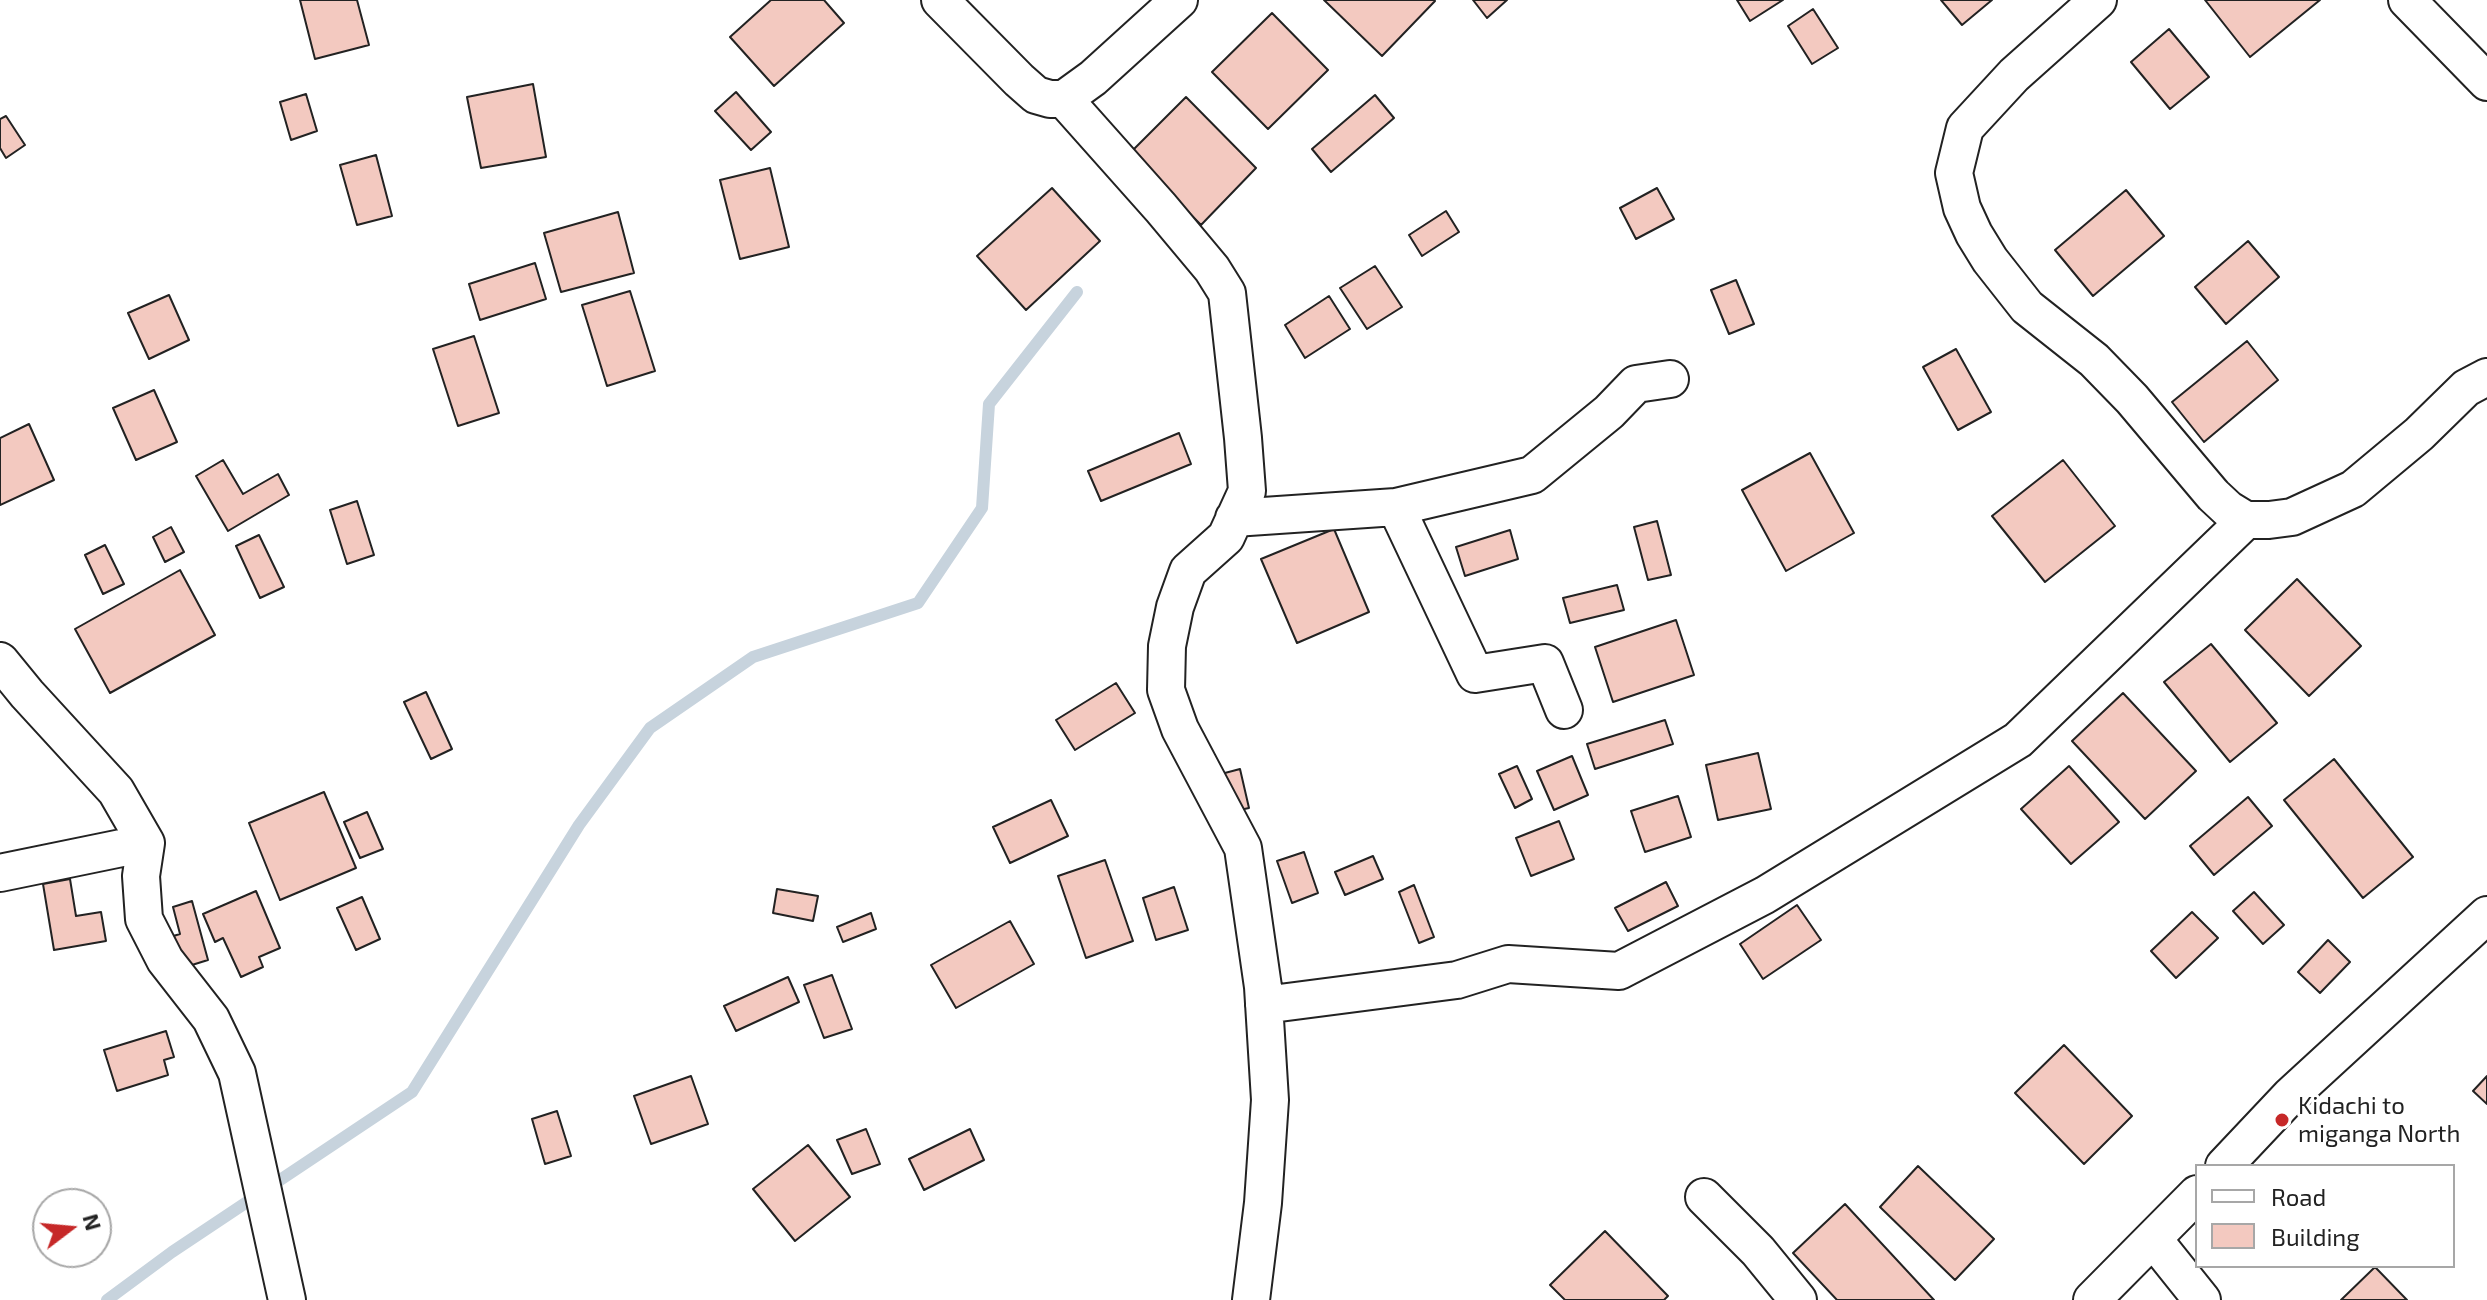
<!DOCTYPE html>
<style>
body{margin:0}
#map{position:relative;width:2487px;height:1300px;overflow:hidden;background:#fff;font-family:"Exo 2",sans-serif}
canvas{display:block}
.legend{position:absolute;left:2195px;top:1164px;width:260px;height:104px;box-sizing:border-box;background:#fff;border:2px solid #a7a7a7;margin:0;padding:10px 14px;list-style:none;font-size:24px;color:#222}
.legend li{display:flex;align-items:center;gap:16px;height:40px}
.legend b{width:40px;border:2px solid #a7a7a7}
.north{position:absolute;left:32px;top:1188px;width:80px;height:80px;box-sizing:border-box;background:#fff;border:2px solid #a7a7a7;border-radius:50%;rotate:74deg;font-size:22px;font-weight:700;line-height:32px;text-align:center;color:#222}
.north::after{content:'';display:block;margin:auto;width:28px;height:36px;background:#c62828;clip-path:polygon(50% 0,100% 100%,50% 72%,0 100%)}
</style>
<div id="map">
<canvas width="2487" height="1300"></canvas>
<ul class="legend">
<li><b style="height:10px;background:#fff"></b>Road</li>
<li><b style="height:22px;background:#f3c9c0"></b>Building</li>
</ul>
<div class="north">N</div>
</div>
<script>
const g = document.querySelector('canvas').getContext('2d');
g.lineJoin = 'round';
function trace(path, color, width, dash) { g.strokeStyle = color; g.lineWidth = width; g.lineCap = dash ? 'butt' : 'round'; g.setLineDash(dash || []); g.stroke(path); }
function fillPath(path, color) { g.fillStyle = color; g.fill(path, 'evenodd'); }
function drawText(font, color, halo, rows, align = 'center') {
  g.font = font + ' "Exo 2",sans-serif'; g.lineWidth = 6; g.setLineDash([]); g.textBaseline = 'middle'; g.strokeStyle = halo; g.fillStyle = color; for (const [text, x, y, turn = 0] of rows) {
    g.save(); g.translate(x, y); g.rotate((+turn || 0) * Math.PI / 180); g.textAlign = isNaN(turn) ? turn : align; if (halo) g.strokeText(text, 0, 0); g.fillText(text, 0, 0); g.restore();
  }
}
trace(new Path2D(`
 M107,1300L172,1252L412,1092L579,825L650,728L753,657L918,603L982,508L989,404L1077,292`), '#c7d3dd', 12);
const building = new Path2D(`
 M300,0H357L369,45L315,59Z
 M771,0H824L844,23L774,86L730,37Z
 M1324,0H1434L1435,1L1382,56Z
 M1473,0H1507L1487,18Z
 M1737,0H1783L1750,21Z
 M1941,0H1992L1962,25Z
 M2205,0H2320L2250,57Z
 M1813,9L1838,48L1812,64L1788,26Z
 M1272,13L1328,70L1268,129L1212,72Z
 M2169,29L2209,77L2170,109L2131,62Z
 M533,84L546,157L481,168L467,97Z
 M736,92L771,132L751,150L715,111Z
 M306,94L317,131L291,140L280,102Z
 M1375,95L1394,118L1331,172L1312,149Z
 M1186,97L1256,168L1201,225L1130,153Z
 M6,116L25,145L6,158L0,148V119Z
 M376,155L392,216L357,225L340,165Z
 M770,168L789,247L740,259L720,180Z
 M1052,188L1100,241L1026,310L977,256Z
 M1657,188L1674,219L1636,239L1620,208Z
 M2126,190L2164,236L2093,296L2055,250Z
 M1446,211L1459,232L1422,256L1409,235Z
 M618,212L634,273L561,292L544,233Z
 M2248,241L2279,277L2226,324L2195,287Z
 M535,263L546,299L480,320L469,284Z
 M1375,266L1402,307L1367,329L1340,288Z
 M1736,280L1754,324L1729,334L1711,290Z
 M630,291L655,371L607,386L582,305Z
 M169,295L189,340L149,359L128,313Z
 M1329,296L1350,329L1305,358L1285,325Z
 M474,336L499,413L458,426L433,349Z
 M2247,341L2278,380L2204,442L2172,402Z
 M1956,349L1991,412L1958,430L1923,367Z
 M154,390L177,442L136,460L113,408Z
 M29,424L54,480L0,505V438Z
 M1179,433L1191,464L1101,501L1088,471Z
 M1810,453L1854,533L1786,571L1742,490Z
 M223,460L243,494L278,474L289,495L228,531L196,476Z
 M2063,460L2115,526L2045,582L1992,516Z
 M357,501L374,555L347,564L330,510Z
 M1657,521L1671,575L1648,580L1634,527Z
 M171,527L184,552L165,562L153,537Z
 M1334,529L1369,612L1297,643L1261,559Z
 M1510,530L1518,559L1465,576L1456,547Z
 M259,535L284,587L260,598L236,546Z
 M105,545L124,584L103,594L85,555Z
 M180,570L215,635L110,693L75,629Z
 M2297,579L2361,646L2309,696L2245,630Z
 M1617,585L1624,610L1570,623L1563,598Z
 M1676,620L1694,675L1613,702L1595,647Z
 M2211,644L2277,723L2230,762L2164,682Z
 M1116,683L1135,713L1075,750L1056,720Z
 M426,692L452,749L431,759L404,702Z
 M2123,693L2196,771L2145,819L2072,741Z
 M1665,720L1673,744L1595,769L1587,744Z
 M1758,753L1771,809L1718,820L1706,765Z
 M1572,756L1588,795L1554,810L1537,771Z
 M2334,759L2413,857L2363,898L2284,800Z
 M1517,766L1532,799L1515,808L1499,774Z
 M2069,766L2119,822L2071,864L2021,809Z
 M1240,769L1249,808L1230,812L1221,774Z
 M324,792L356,868L280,900L249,823Z
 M1678,796L1691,837L1645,852L1631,811Z
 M2248,797L2272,826L2214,875L2190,846Z
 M1051,800L1068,836L1010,863L993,827Z
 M367,812L383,849L360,858L344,822Z
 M1559,821L1574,859L1531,876L1516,838Z
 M1304,852L1318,893L1292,903L1277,861Z
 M1373,856L1383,879L1345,895L1335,872Z
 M1105,860L1133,941L1086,958L1058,876Z
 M70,879L76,916L101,912L106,941L54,950L43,884Z
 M1666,882L1678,906L1628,931L1615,908Z
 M1414,885L1434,937L1419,943L1399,892Z
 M1174,887L1188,930L1156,940L1143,898Z
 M777,889L818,896L813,921L773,913Z
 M256,891L280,948L259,957L263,967L241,977L223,938L215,942L203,914Z
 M2254,892L2284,925L2263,944L2233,911Z
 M362,897L380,939L356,950L337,908Z
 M192,901L208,960L179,969L170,937L180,934L173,907Z
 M1797,905L1821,940L1763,979L1740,944Z
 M2192,912L2218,938L2176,978L2151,951Z
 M871,913L876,929L843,942L837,927Z
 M1010,921L1034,964L956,1008L931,965Z
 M2328,940L2350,962L2320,993L2298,972Z
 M832,975L852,1029L824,1038L804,985Z
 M788,977L799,1002L736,1031L724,1006Z
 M166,1031L174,1057L164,1060L168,1075L117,1091L104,1050Z
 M2064,1045L2132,1116L2084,1164L2015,1093Z
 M691,1076L708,1124L651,1144L634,1096Z
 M2487,1076V1104L2473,1091Z
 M557,1111L571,1156L545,1164L532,1119Z
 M866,1129L880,1164L852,1174L837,1140Z
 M970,1129L984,1160L924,1190L909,1159Z
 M808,1145L850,1197L795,1241L753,1189Z
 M1918,1166L1994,1239L1955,1280L1880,1207Z
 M1845,1204L1934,1300H1837L1793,1253Z
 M1605,1231L1668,1296L1664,1300H1565L1550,1285Z
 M2375,1267L2407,1300H2341Z`);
fillPath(building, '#f3c9c0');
trace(building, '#222', 2);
const street = new Path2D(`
 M940,0L1019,80L1036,95L1050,99H1064L1093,78L1179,0
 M2098,0L2014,75L1965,128L1954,173L1962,208L1974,234L1990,260L2027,307L2094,360L2132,399L2213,495L2228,509L2246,520H2269L2292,517L2353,489L2419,434L2466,388L2487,377
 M2407,0L2487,82
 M1064,99L1161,208L1212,269L1227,293L1243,438L1247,491L1226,537L1188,571L1175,607L1167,646L1166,690L1180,729L1243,848L1263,987L1270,1100L1263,1203L1251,1300
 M1396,507L1475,674L1545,663L1564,710
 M1234,518L1396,507L1532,475L1609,412L1636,384L1670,379
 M0,661L27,694L116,791L146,843L141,876L144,919L165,960L211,1019L237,1073L287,1300
 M0,873L146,843
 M1264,1005L1457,980L1508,964L1619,971L1765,895L2018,740L2246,520
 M2224,1166L2290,1096L2487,915
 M1704,1197L1758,1251L1798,1300
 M2154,1240L2202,1300
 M2092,1300L2197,1194`);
trace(street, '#222', 40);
trace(street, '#fff', 36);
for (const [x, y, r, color] of [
 [2282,1120,8,"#c62828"]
]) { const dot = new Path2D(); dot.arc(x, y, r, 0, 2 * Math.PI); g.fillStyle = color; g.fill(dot); trace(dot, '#fff', 3); }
drawText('24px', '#222', '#fff', [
 ["Kidachi to",2298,1106],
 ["miganga North",2298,1134]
], 'left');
</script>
